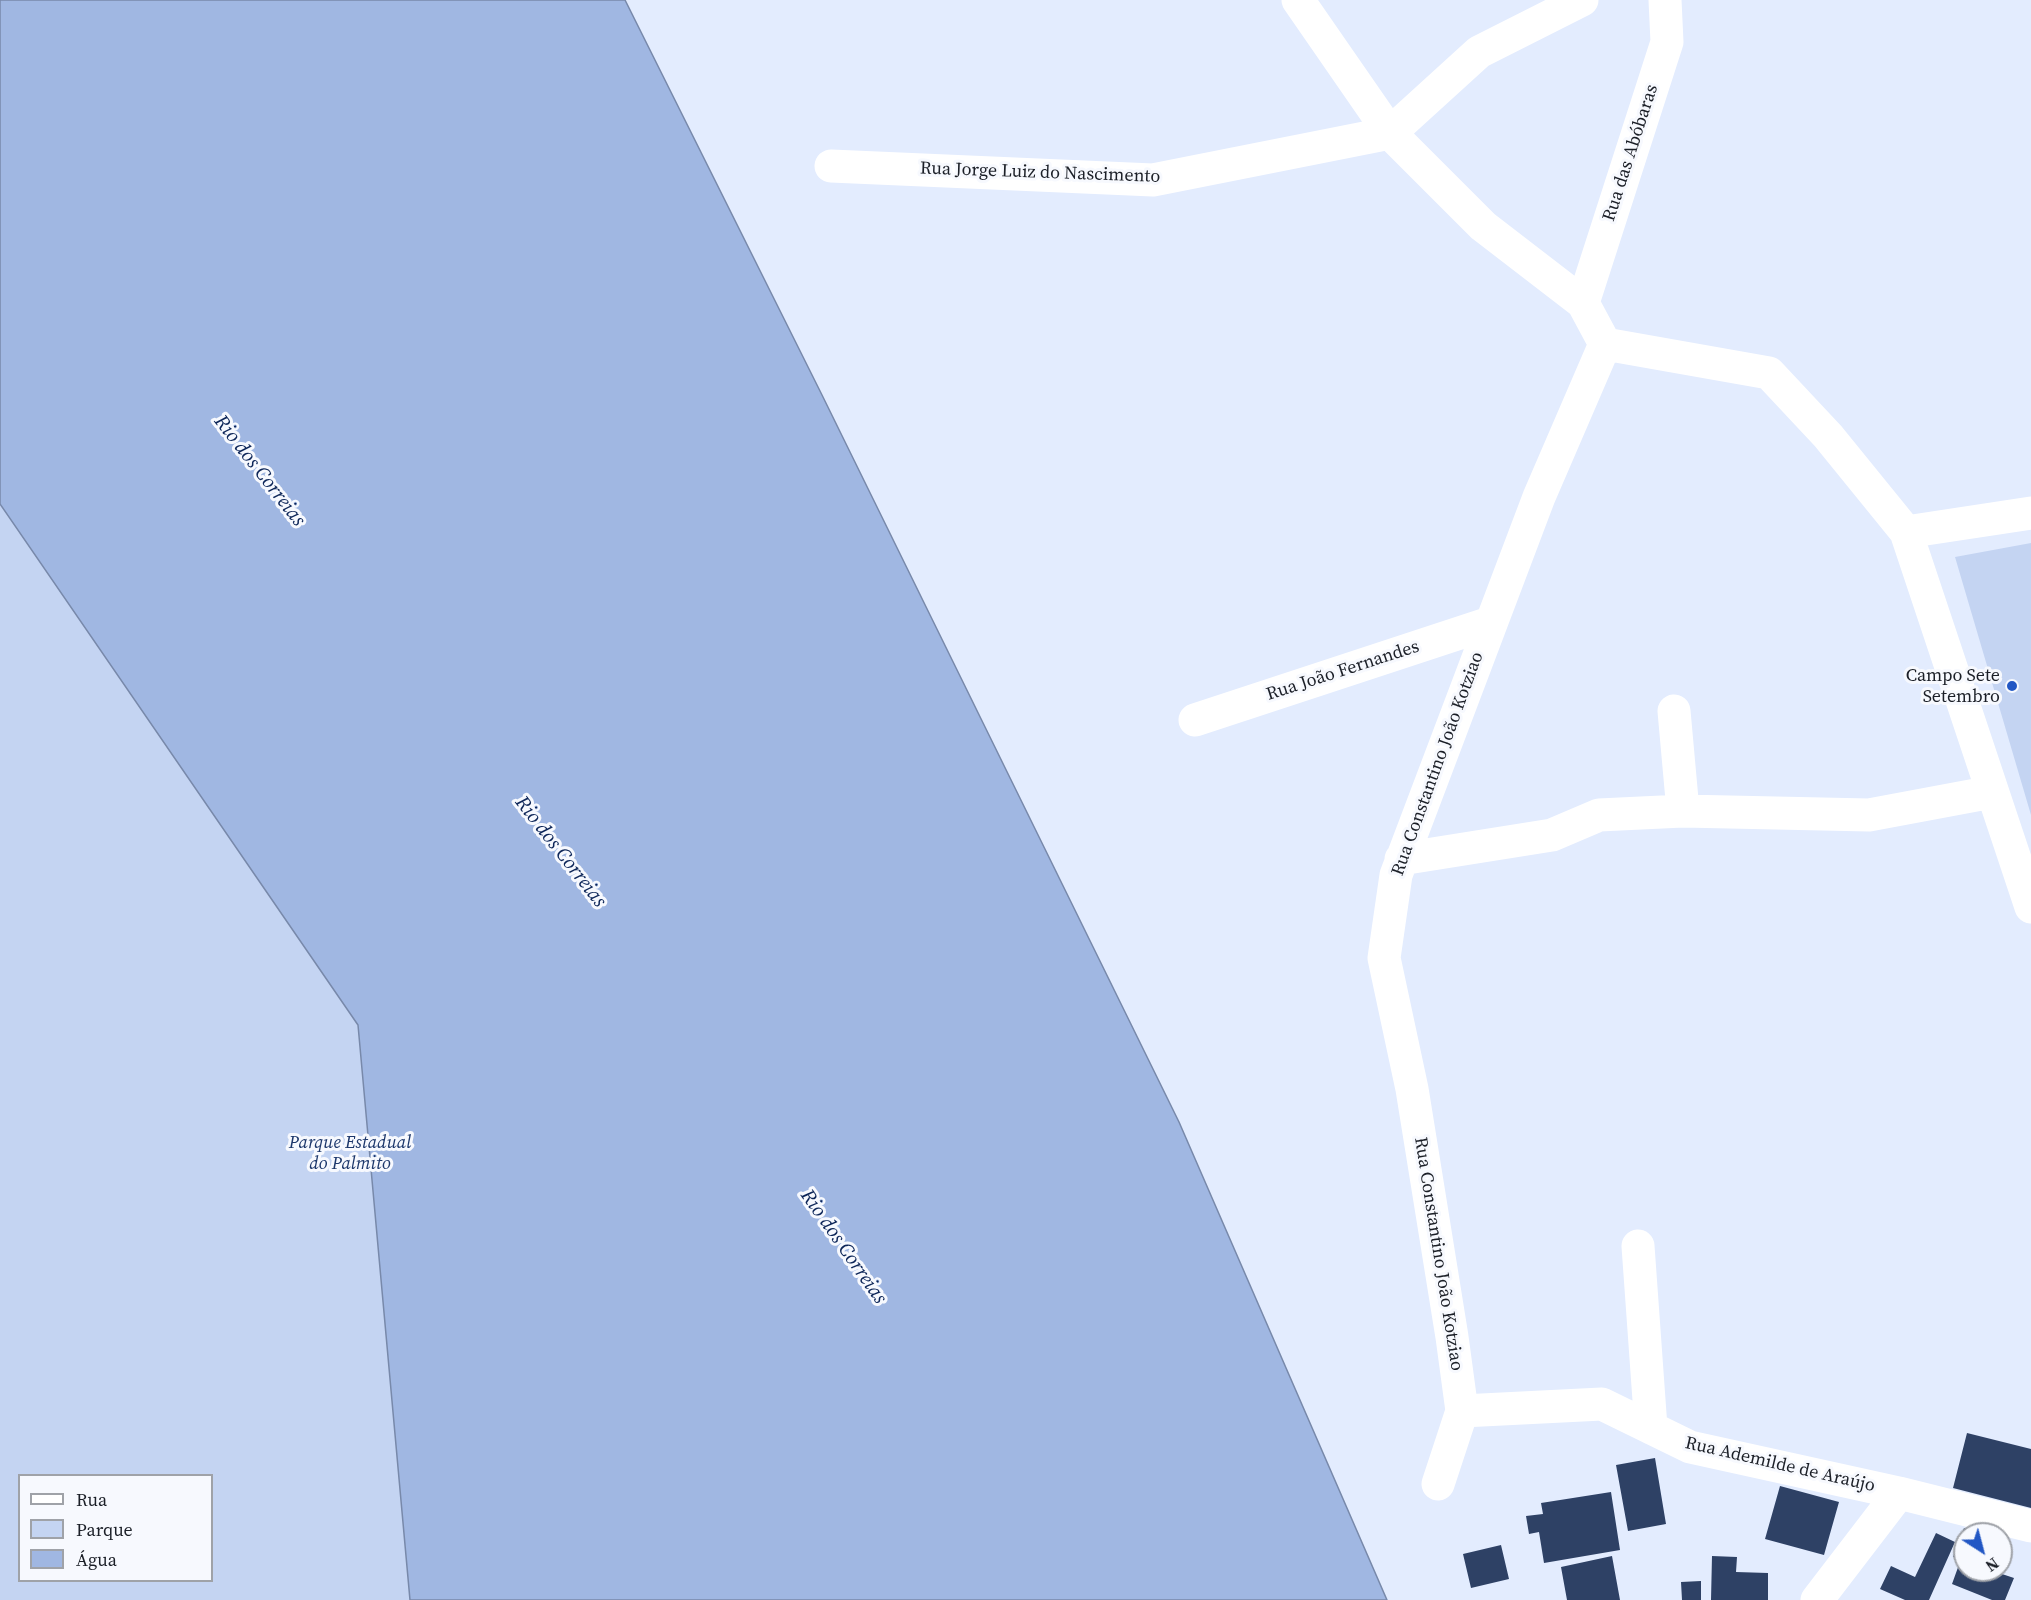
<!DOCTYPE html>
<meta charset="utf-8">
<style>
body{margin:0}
#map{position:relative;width:2031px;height:1600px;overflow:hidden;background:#e3ecfe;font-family:"Source Serif 4",serif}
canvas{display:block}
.legend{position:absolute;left:18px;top:1474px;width:195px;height:108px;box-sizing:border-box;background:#f7f9fe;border:2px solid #9fa2a8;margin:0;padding:8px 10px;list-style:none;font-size:18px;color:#1b1f27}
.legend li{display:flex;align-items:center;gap:12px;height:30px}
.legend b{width:30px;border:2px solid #9fa2a8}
.north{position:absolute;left:1953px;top:1522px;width:60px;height:60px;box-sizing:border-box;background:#f7f9fe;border:2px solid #9fa2a8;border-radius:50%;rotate:144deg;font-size:16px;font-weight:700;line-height:24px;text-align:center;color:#1b1f27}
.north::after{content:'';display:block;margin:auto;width:21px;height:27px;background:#2257c4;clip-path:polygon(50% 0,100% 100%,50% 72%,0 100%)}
</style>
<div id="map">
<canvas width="2031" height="1600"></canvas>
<ul class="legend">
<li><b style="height:8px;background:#fff"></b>Rua</li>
<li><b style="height:16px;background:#c4d4f2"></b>Parque</li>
<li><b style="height:16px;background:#a0b7e2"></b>Água</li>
</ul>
<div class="north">N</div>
</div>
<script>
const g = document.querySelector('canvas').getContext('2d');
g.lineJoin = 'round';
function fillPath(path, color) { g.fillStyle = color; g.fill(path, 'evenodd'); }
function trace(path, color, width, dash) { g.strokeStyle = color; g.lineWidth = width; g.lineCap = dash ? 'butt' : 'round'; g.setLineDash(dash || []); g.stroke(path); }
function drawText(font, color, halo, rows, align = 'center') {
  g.font = font + ' "Source Serif 4",serif'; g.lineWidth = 6; g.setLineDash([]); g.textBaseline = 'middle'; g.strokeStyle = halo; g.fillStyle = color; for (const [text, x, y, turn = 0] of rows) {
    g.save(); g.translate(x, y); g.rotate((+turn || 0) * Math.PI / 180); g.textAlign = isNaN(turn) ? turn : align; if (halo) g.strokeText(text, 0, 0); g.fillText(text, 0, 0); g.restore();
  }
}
fillPath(new Path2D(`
 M0,142L1063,1600H0ZM20,1476H212V1580H20Z
 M2031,543V815L1955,557Z`), '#c4d4f2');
const water = new Path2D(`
 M0,0H625L822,395L1179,1122L1387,1600H410L358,1025L0,504Z`);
fillPath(water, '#a0b7e2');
trace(water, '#7889aa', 1.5);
fillPath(new Path2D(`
 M1967,1433L2031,1449V1508L1953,1488Z
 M1655,1458L1666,1524L1628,1531L1616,1465Z
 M1780,1486L1839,1502L1824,1555L1765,1539Z
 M1611,1492L1620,1550L1544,1563L1539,1532L1529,1534L1526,1516L1543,1514L1541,1503Z
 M1973,1524L2000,1534H1965V1570H1996V1572L2014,1578L2005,1600H1992L1952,1584L1961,1559L1953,1557L1964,1528L1970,1531Z
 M1936,1533L1955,1542L1929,1600H1905L1880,1589L1891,1566L1915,1577Z
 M2001,1534L2009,1537L2001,1558Z
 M1501,1545L1509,1579L1471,1588L1463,1554Z
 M1612,1556L1620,1600H1567L1561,1567Z
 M1712,1556L1737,1557L1736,1572L1768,1573V1600H1711Z
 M1701,1581V1600H1682L1681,1582Z`), '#2e4165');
trace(new Path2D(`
 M1298,0L1390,133L1483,226L1583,303L1605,344L1769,373L1828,436L1906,532L2031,513
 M831,166L1153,180L1390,133L1479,52L1582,0
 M1583,303L1667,42L1665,0
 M1906,532L2031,907
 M1674,711L1683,811L1869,815L1992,792
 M1195,720L1490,623
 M1401,859L1552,835L1599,815L1683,811
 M1638,1246L1651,1428
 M1462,1411L1602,1404L1690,1447L1899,1493L2031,1526
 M1438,1484L1462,1411L1452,1337L1412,1089L1384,958L1396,875L1539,497L1605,344
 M1817,1600L1899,1493`), '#fff', 33);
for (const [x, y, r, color] of [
 [2012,686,6,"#2257c4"]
]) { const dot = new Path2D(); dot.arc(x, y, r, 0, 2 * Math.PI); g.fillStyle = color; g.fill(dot); trace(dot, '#f7f9fe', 2); }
drawText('18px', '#1b1f27', '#f7f9fe', [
 ["Rua das Abóbaras",1631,153,-72],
 ["Rua Jorge Luiz do Nascimento",1040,173,2],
 ["Rua João Fernandes",1343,671,-18],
 ["Rua Constantino João Kotziao",1438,764,-70],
 ["Rua Constantino João Kotziao",1438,1254,81],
 ["Rua Ademilde de Araújo",1780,1465,13]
]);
drawText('18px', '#1b1f27', '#f7f9fe', [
 ["Campo Sete",2000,676],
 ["Setembro",2000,697]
], 'right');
drawText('italic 18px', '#1c376b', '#f7f9fe', [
 ["Parque Estadual",350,1143],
 ["do Palmito",350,1164]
]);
drawText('italic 20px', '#0c2558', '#f7f9fe', [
 ["Rio dos Correias",259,471,52],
 ["Rio dos Correias",560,852,52],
 ["Rio dos Correias",843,1247,55]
]);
</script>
